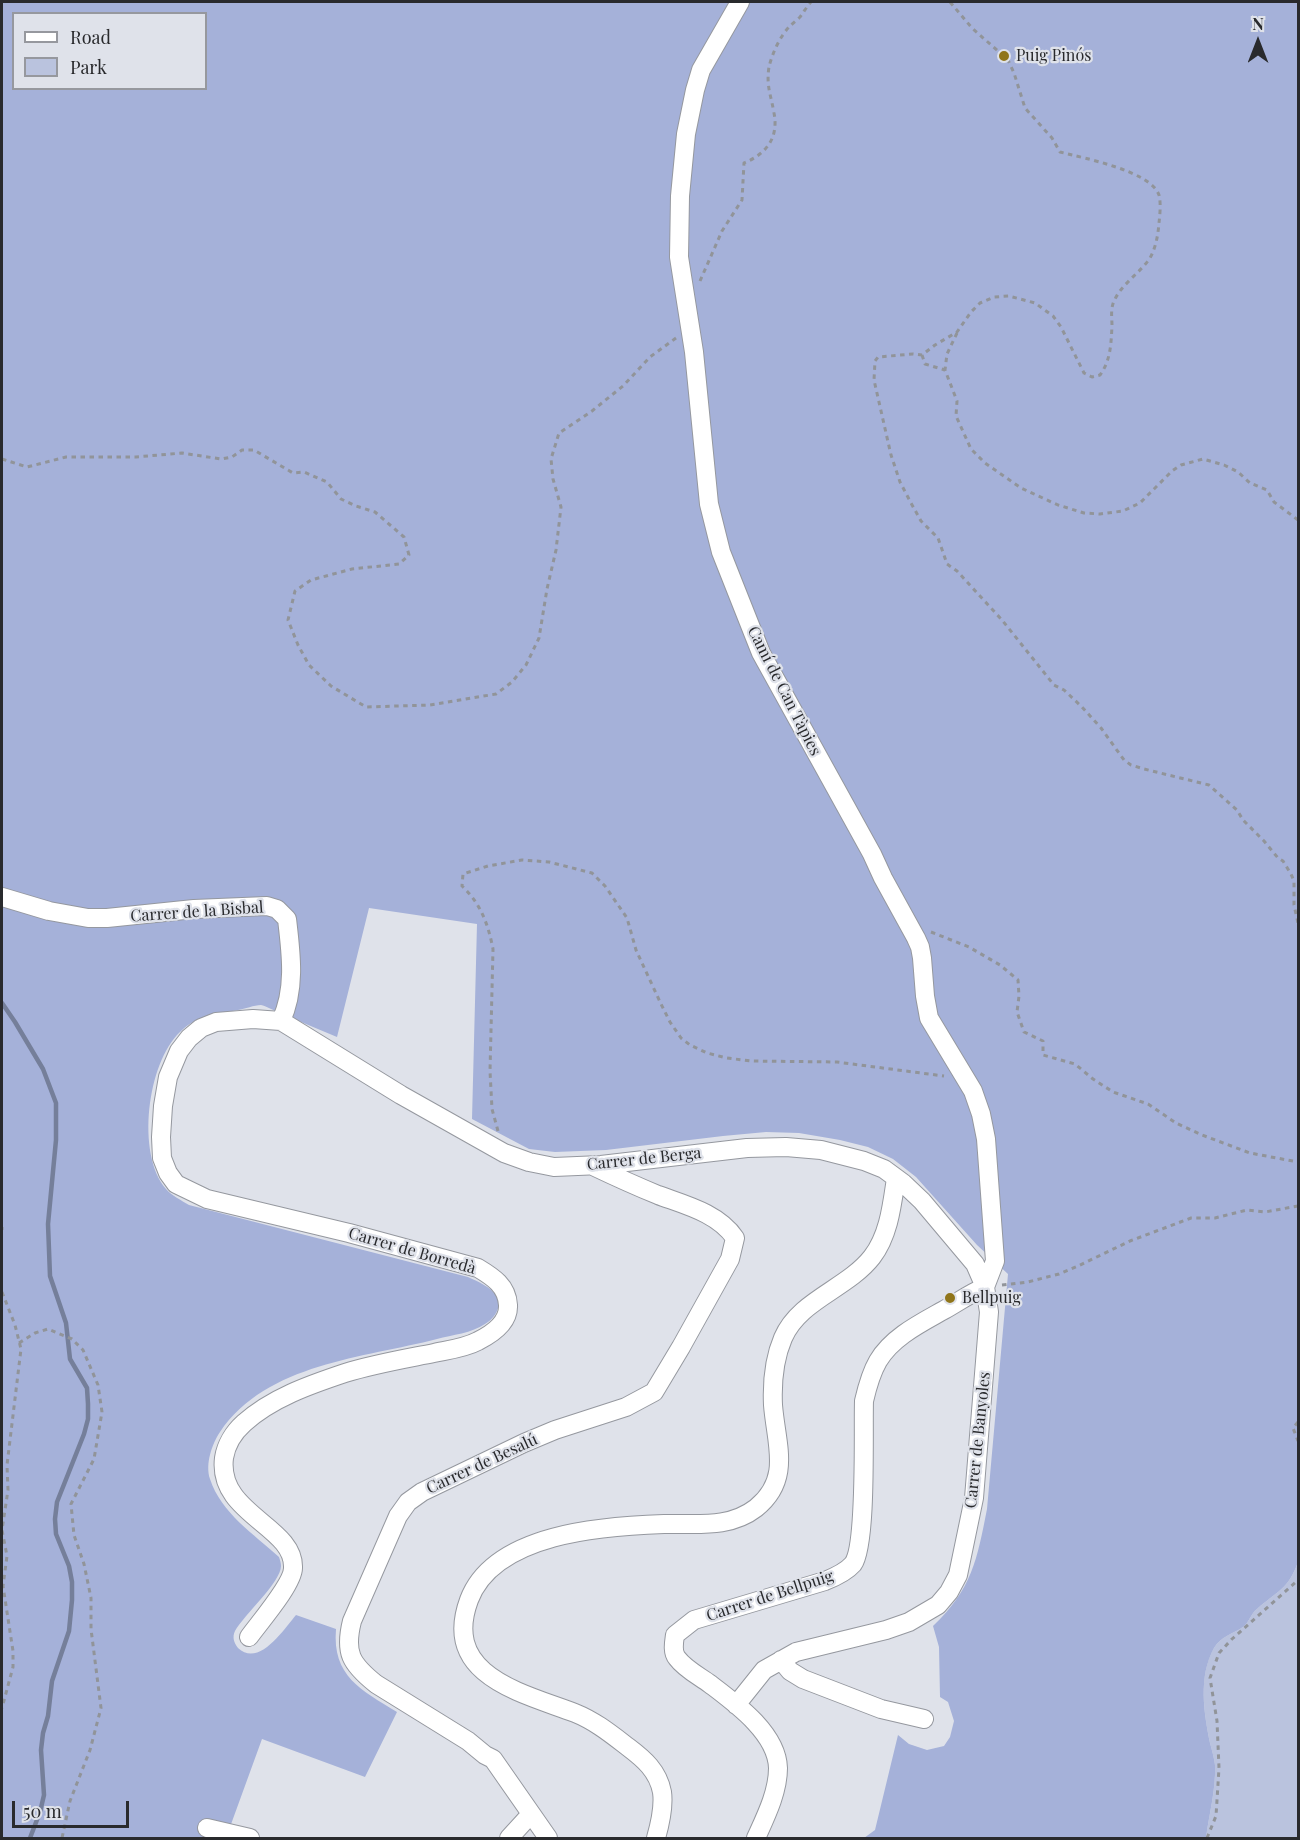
<!DOCTYPE html>
<meta charset="utf-8">
<style>
body{margin:0}
#map{position:relative;width:1300px;height:1840px;overflow:hidden;background:#dfe2ea;font-family:"Playfair Display",serif}
canvas{display:block}
.frame{position:absolute;inset:0;border:3px solid #292a2d;pointer-events:none}
.legend{position:absolute;left:12px;top:12px;width:195px;height:78px;box-sizing:border-box;background:#dfe2ea;border:2px solid #96989e;margin:0;padding:8px 10px;list-style:none;font-size:18px;color:#292a2d}
.legend li{display:flex;align-items:center;gap:12px;height:30px}
.legend b{width:30px;border:2px solid #96989e}
.north{position:absolute;left:1228px;top:12px;width:60px;height:60px;-webkit-text-stroke:4px #dfe2ea;paint-order:stroke;rotate:0deg;font-size:16px;font-weight:700;line-height:24px;text-align:center;color:#292a2d}
.north::after{content:'';display:block;margin:auto;width:21px;height:27px;background:#292a2d;clip-path:polygon(50% 0,100% 100%,50% 72%,0 100%)}
.scale{position:absolute;left:12px;top:1801px;width:117px;height:27px;box-sizing:border-box;border:3px solid #292a2d;border-top:0;padding-left:8px;font-size:18px;line-height:21px;white-space:nowrap;color:#292a2d;-webkit-text-stroke:4px #dfe2ea;paint-order:stroke}
</style>
<div id="map">
<canvas width="1300" height="1840"></canvas>
<div class="frame"></div>
<ul class="legend">
<li><b style="height:8px;background:#fff"></b>Road</li>
<li><b style="height:16px;background:#bac3de"></b>Park</li>
</ul>
<div class="north">N</div>
<div class="scale">50 m</div>
</div>
<script>
const g = document.querySelector('canvas').getContext('2d');
g.lineJoin = 'round';
function fillPath(path, color) { g.fillStyle = color; g.fill(path, 'evenodd'); }
function trace(path, color, width, dash) { g.strokeStyle = color; g.lineWidth = width; g.lineCap = dash ? 'butt' : 'round'; g.setLineDash(dash || []); g.stroke(path); }
function drawText(font, color, halo, rows, align = 'center') {
  g.font = font + ' "Playfair Display",serif'; g.lineWidth = 4.5; g.setLineDash([]); g.textBaseline = 'middle'; g.strokeStyle = halo; g.fillStyle = color; for (const [text, x, y, turn = 0] of rows) {
    g.save(); g.translate(x, y); g.rotate((+turn || 0) * Math.PI / 180); g.textAlign = isNaN(turn) ? turn : align; if (halo) g.strokeText(text, 0, 0); g.fillText(text, 0, 0); g.restore();
  }
}
fillPath(new Path2D(`
 M1298,1562V1838H1206C1209,1814 1216,1790 1215,1765C1214,1758 1212,1750 1210,1743C1204,1713 1198,1676 1214,1648C1221,1636 1233,1634 1243,1627C1249,1623 1251,1613 1257,1609C1277,1591 1288,1590 1298,1562Z`), '#bac3de');
fillPath(new Path2D(`
 M2,2H1298V1562C1288,1590 1277,1591 1257,1609C1251,1613 1249,1623 1243,1627C1233,1634 1221,1636 1214,1648C1198,1677 1204,1713 1210,1743C1212,1750 1214,1758 1215,1765C1216,1790 1209,1814 1206,1838H864L875,1830L898,1735L909,1744L927,1750L944,1746L950,1737L954,1721L948,1702L940,1697L939,1647L933,1626C972,1589 977,1560 987,1509L1008,1274L977,1245L916,1177L893,1159L868,1147L840,1140L799,1133L766,1132L723,1136L606,1150L555,1152L529,1149L472,1119L477,924L369,908L337,1037C317,1029 297,1020 278,1012C273,1010 266,1006 261,1005C254,1005 245,1009 238,1010C216,1014 197,1015 180,1032C147,1063 136,1154 166,1189C172,1196 181,1200 189,1205L468,1277C481,1283 506,1293 497,1311C495,1316 490,1321 485,1324C472,1333 452,1335 437,1339C364,1358 267,1363 220,1432C212,1444 205,1464 210,1479C221,1513 254,1534 279,1557C280,1560 281,1563 281,1566C281,1582 244,1615 235,1631C232,1637 234,1643 238,1648C259,1668 284,1629 296,1615L336,1629C332,1676 361,1690 397,1712L365,1777L262,1739L226,1838H2ZM14,14H206V88H14Z`), '#a5b1d9');
trace(new Path2D(`
 M2,1003L15,1022L43,1069L56,1103V1140L48,1224L50,1276L66,1323L70,1359L87,1388L88,1404V1419L84,1434L57,1502L55,1519L56,1534L69,1566L72,1582V1600L69,1631L52,1681L48,1716L43,1733L41,1750L44,1795L40,1812L30,1838`), '#757f9a', 4.5);
const minor = new Path2D(`
 M740,2L701,70L695,90L686,134L680,196L679,257L694,352L709,504L721,552L761,653L872,854L883,878L916,938L920,947L922,958L925,996L929,1018L973,1091L981,1114L986,1139L995,1261L985,1287
 M2,897L49,911L88,918H107L194,909L267,906L277,909L287,919C291,953 296,989 281,1021
 M249,1637C259,1623 293,1584 293,1568C295,1526 217,1514 224,1458C226,1445 234,1432 244,1423C272,1398 309,1385 345,1373C374,1364 404,1359 434,1353C448,1350 465,1348 478,1341C492,1334 509,1322 508,1305C507,1286 493,1277 478,1268L349,1233L207,1199L176,1184L168,1173L162,1158L161,1137L163,1106L168,1077L179,1051L189,1038L201,1028L216,1022L253,1019L281,1021L401,1095L504,1153L529,1162L554,1167L601,1165L747,1148L786,1147L821,1150L864,1161L884,1169L903,1183L922,1201L975,1264L985,1287L989,1312L974,1498L958,1575L949,1592L938,1605L909,1622L886,1630L796,1652L764,1670L736,1705
 M781,1660L790,1671L803,1679L881,1709L924,1719
 M207,1828L250,1838
 M509,1838L531,1814
 M548,1838L493,1759L485,1755L468,1741L376,1684C351,1664 344,1653 352,1621L398,1516L408,1502L422,1492L524,1443L555,1430L626,1407L654,1392L681,1347L730,1259L735,1238C718,1213 685,1205 658,1195C636,1186 614,1176 593,1166
 M656,1838C660,1824 664,1806 662,1792C658,1771 644,1759 628,1747C611,1734 595,1721 575,1713C523,1693 441,1676 469,1600C494,1533 604,1526 664,1524C696,1523 729,1529 756,1508C792,1479 776,1444 773,1405C772,1383 774,1359 783,1338C799,1300 847,1289 872,1257C889,1235 892,1205 896,1178
 M756,1838C766,1816 778,1792 778,1768C777,1733 735,1703 710,1684C699,1676 685,1669 677,1658C672,1652 674,1642 675,1635L694,1620L825,1581C835,1577 846,1572 853,1564C867,1545 863,1430 864,1401C867,1388 871,1373 878,1361C892,1337 921,1323 944,1310C958,1302 971,1293 985,1287`);
trace(minor, '#95989f', 20);
trace(new Path2D(`
 M950,2L972,28L1008,60L1014,73L1025,108L1052,138L1060,152C1083,158 1151,171 1159,195C1161,203 1160,214 1159,223C1158,235 1156,247 1150,258C1140,273 1123,283 1115,299C1110,308 1112,317 1112,326C1111,343 1111,360 1100,375L1092,377L1084,373L1061,327L1053,316L1035,303L1009,296L994,297L980,303L971,312L957,332L935,345L922,355L913,354L878,357L875,361L874,380L891,455L900,482L911,503L921,521L938,538L947,564L957,571L1002,620L1054,685L1064,690L1082,707L1101,728L1124,760L1131,765L1144,769L1209,785L1237,810L1243,820L1264,841L1278,858L1283,861L1291,874L1294,881V905L1298,923
 M700,281L722,231L742,200L744,163C766,154 779,138 774,113C771,95 766,86 769,67C772,54 780,36 790,26C793,23 797,20 800,17C804,12 807,6 811,2
 M957,333L947,354L945,370L957,401L956,416L971,449L985,463L1021,488L1058,505L1084,513L1100,514L1123,511L1140,503L1172,471L1181,465L1203,459L1224,465L1238,472L1250,483L1267,490L1274,502L1298,520
 M922,355L925,364L945,370
 M2,459L27,467L66,457H136L182,453L221,459L232,457L242,450H254L293,473L304,472L327,482L341,499L356,506L375,512L404,537L409,555L399,564L352,569L311,580L295,591L288,620L298,645L309,665L331,686L366,707L430,705L496,694L512,682L526,665L539,638L547,589L556,550L561,507L553,479L551,459L559,433L592,411L623,386L650,357L676,338
 M931,932L969,947L1000,965L1018,980L1019,996L1017,1012L1024,1032L1043,1041V1055L1075,1064L1093,1079L1113,1092L1148,1104L1176,1123L1202,1135L1250,1153L1298,1162
 M498,1131L492,1109L490,1071L493,949C488,924 481,904 462,886L463,874L488,866L522,860L549,862L592,873L605,886L627,918L636,950L661,1004L670,1022L681,1038L690,1045L707,1053L727,1058L751,1061L837,1062L944,1076
 M2,1227V1230
 M1002,1285L1028,1282L1059,1274L1078,1266L1130,1241L1191,1218H1215L1247,1210L1265,1212L1298,1206
 M2,1292L15,1325L21,1349L7,1465L8,1490L2,1530L7,1556L3,1586L13,1651V1667L2,1708
 M19,1343L35,1333L48,1329L72,1339L83,1350L98,1385L102,1412L94,1459L71,1504L74,1535L84,1564L91,1598V1629L101,1708L90,1750L70,1801L62,1838
 M1298,1422L1293,1428L1298,1441
 M1207,1838L1216,1816L1219,1768L1217,1721L1210,1678L1219,1653L1232,1639L1298,1580`), '#919499', 3, [4.5, 4.5]);
trace(minor, '#fff', 18);
for (const [x, y, r, color] of [
 [1004,56,6,"#90751a"],
 [950,1298,6,"#90751a"]
]) { const dot = new Path2D(); dot.arc(x, y, r, 0, 2 * Math.PI); g.fillStyle = color; g.fill(dot); trace(dot, '#dfe2ea', 2); }
drawText('16px', '#292a2d', '#dfe2ea', [
 ["Puig Pinós",1016,56],
 ["Bellpuig",962,1298]
], 'left');
drawText('16px', '#292a2d', '#dfe2ea', [
 ["Camí de Can Tàpies",784,691,63],
 ["Carrer de la Bisbal",197,912,-4],
 ["Carrer de Berga",644,1159,-6],
 ["Carrer de Borredà",412,1251,16],
 ["Carrer de Banyoles",978,1440,-84],
 ["Carrer de Besalú",482,1464,-25],
 ["Carrer de Bellpuig",770,1596,-18]
]);
</script>
